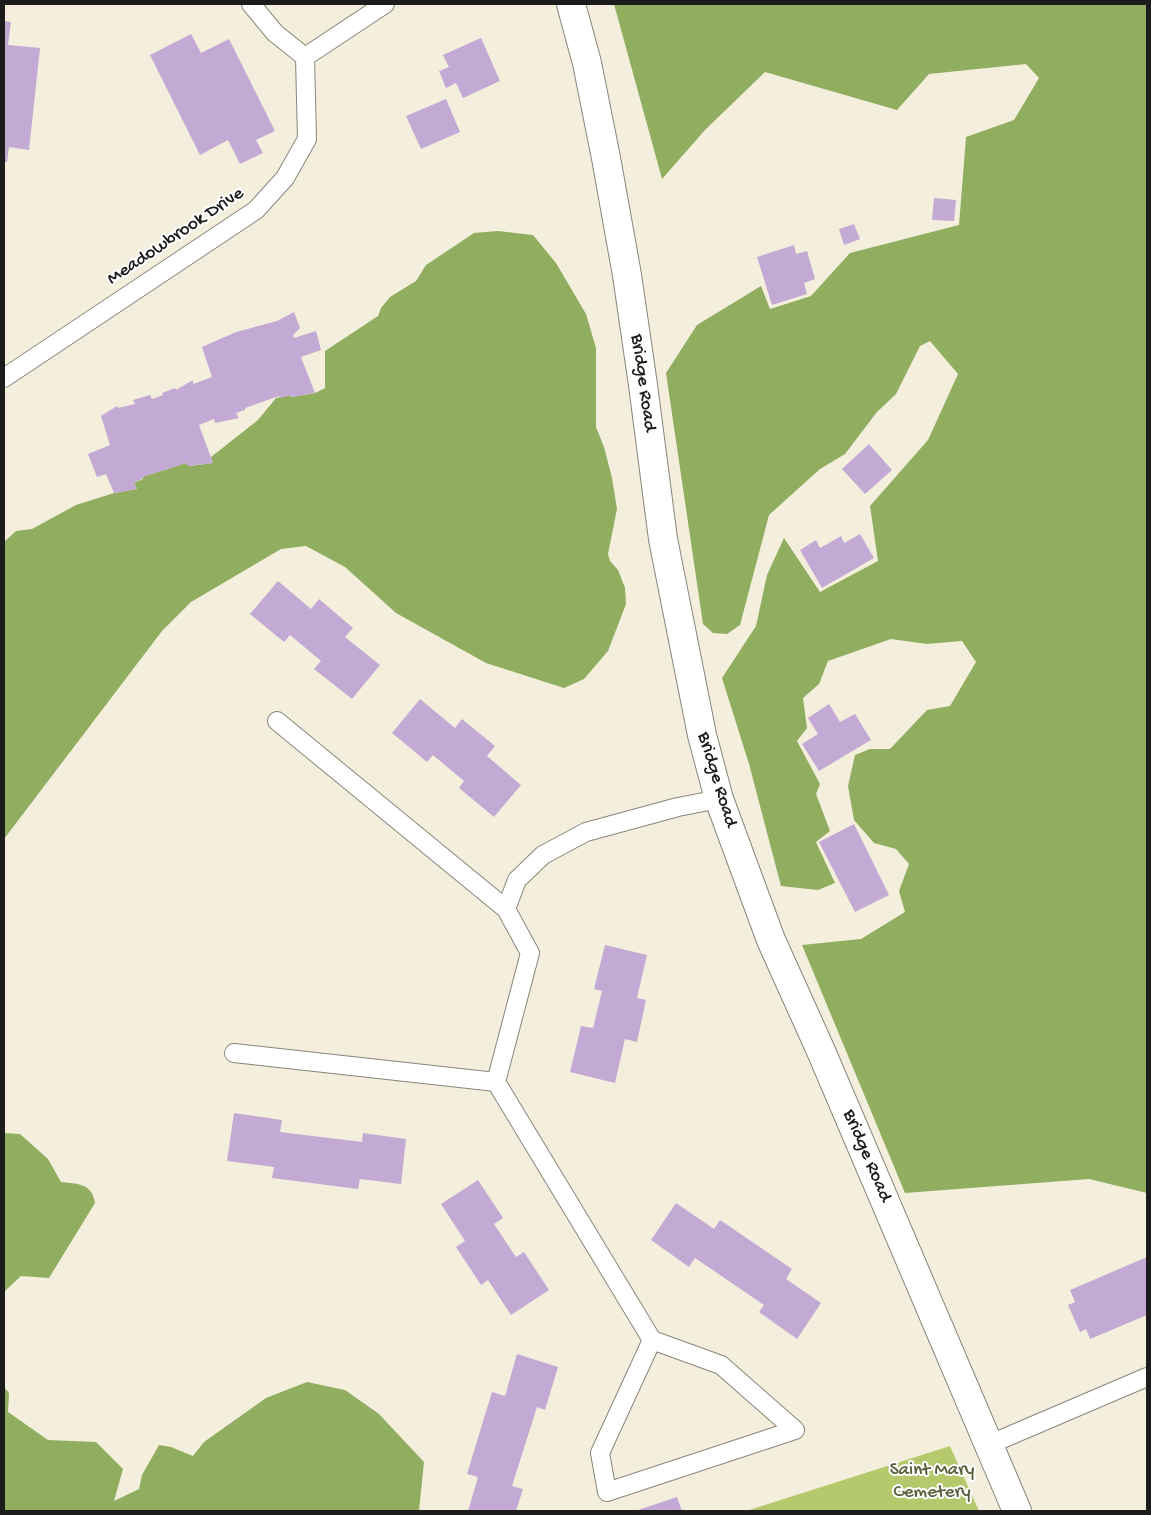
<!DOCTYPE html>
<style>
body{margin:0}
#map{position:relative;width:1151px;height:1515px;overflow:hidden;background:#f4efdd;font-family:"Gochi Hand",sans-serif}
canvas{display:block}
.frame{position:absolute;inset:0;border:5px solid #1c1c1c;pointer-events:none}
</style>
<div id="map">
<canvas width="1151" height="1515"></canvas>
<div class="frame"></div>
</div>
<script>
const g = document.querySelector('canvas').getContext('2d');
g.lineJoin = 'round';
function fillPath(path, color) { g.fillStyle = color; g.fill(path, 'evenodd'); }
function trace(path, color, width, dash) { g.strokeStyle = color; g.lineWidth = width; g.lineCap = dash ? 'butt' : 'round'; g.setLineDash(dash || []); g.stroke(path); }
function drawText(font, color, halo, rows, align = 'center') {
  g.font = font + ' "Gochi Hand",sans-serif'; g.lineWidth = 4; g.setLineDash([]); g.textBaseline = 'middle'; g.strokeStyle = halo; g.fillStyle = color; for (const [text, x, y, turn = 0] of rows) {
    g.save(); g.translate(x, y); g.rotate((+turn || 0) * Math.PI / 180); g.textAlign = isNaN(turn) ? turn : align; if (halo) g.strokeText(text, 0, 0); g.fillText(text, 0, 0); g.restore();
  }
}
fillPath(new Path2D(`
 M950,1446L979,1511H746Z`), '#b5c96c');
fillPath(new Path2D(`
 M614,4H1147V1193L1089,1179L905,1193L802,945L861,939L905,912L899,891L909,864L896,849L874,843L854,820L848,786L855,755L870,749H890L927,710L950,706L976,662L962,641L927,644L891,639L828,661L819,684L803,698L807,728L797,741L820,784L816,794L830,831L816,842L835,883L818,890L781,886L749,764L722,678L756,626L767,575L784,538L820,592L878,561L870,506L928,440L958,374L930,341L920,346L896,394L877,412L845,454L820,469L769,515L740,625L727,634L713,633L703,624L666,373L697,325L761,286L770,309L811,296L850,253L959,225L966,137L1014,120L1039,78L1026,64L929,74L897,110L765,72L705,130L662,179Z
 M498,231L533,235L556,263L586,314L596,348V427L604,447L612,478L617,509L608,554L610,561L618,570L625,588L626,604L608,651L584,679L564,688L486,663L396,613L345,567L306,546L281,549L191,602L162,631L4,839V542L16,531L32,529L76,505L114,493L137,489L134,483L143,479L142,477L186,463L189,466L213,463L211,457L258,420L276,398L290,395L291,397L315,393L325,388V351L378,316L381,308L390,297L416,281L426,265L474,233Z
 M4,1133L20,1134L48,1159L61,1182C78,1184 92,1183 95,1203L49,1278L21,1276L4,1292Z
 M307,1382L345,1390L379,1414L424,1462L419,1511H4V1387L9,1393L8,1412L48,1440L96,1442L123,1469L114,1501L139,1489L142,1475L159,1445L171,1447L193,1456L204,1442L266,1398Z`), '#90ad60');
fillPath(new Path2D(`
 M4,21L11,22L8,45L40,48L29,150L9,147L7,162H4Z
 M191,34L201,53L229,39L275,131L256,140L263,153L240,164L228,140L200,155L150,55Z
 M481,38L500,81L463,98L456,83L446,88L439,71L449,67L443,55Z
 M446,99L460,132L421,149L406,116Z
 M934,198L956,200L954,221L932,220Z
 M854,224L860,239L844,245L839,229Z
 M794,245L796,254L807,251L815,279L804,283L807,294L772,305L757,257Z
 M294,312L300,328L293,335L294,338L316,331L321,350L301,357L315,393L290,397V395L281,398L279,396L245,408V410L236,413L239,418L215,423L214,419L199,425L213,463L188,466L186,463L142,477L143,478L134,483L137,489L114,493L106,474L97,477L88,454L110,445L101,416L117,406L118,408L135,404L133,400L150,395L152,399L163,395L162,393L175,388L176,390L193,380V384L212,377L202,347L236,332L277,321Z
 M869,444L892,470L865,494L842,469Z
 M860,534L874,558L822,588L800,550L816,540L820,548L841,536L844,543Z
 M278,581L311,609L319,599L353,628L345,637L380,665L352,699L314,669L321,661L290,635L284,642L250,614Z
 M420,699L455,728L462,719L495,746L487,756L521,785L494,817L459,788L464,781L433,755L427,762L392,733Z
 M829,704L840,722L855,714L871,740L819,771L802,744L818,734L808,718Z
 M854,824L889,895L855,912L819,842Z
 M605,945L647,955L637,998L646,1000L637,1042L625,1039L615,1083L570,1072L581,1026L593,1028L602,991L594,989Z
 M234,1113L282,1120L280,1132L362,1142L363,1133L406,1139L401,1184L360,1179L358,1189L272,1178L274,1167L227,1161Z
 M478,1180L503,1218L494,1224L516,1257L524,1252L549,1290L511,1315L488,1280L481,1285L456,1247L465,1241L441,1204Z
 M676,1203L714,1229L720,1220L792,1269L786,1279L821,1303L797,1339L759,1312L764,1305L695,1258L689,1267L651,1240Z
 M1147,1257V1315L1090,1339L1086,1329L1080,1332L1068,1305L1075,1302L1070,1290Z
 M517,1354L558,1367L545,1410L537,1407L512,1486L523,1489L516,1511H468L478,1477L467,1474L492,1392L505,1396Z
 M677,1497L682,1511H635Z`), '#c2aad4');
const lane = new Path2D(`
 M251,4L275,33L305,57
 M4,378L256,210L285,178L307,139L305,57L385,4
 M277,721L506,909L530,953L496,1082
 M506,909L517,880L543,855L586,832L678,807L719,799
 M234,1053L496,1082L652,1340L721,1365L795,1430
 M652,1340L600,1453L607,1492L795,1430
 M988,1445L1147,1377`);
const primary = new Path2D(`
 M571,4L587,63L606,158L627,275L643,385L663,539L702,735L719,799L771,940L821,1051L1017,1511`);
trace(lane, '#88867c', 20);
trace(primary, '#88867c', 30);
trace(lane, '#fff', 18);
trace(primary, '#fff', 28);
drawText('19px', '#1c1c1c', '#fff', [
 ["Meadowbrook Drive",176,237,-34],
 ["Bridge Road",642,383,82],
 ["Bridge Road",716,780,73],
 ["Bridge Road",866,1156,67]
]);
drawText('19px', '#59613c', '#fff', [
 ["Saint Mary",932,1471],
 ["Cemetery",932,1493]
]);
</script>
